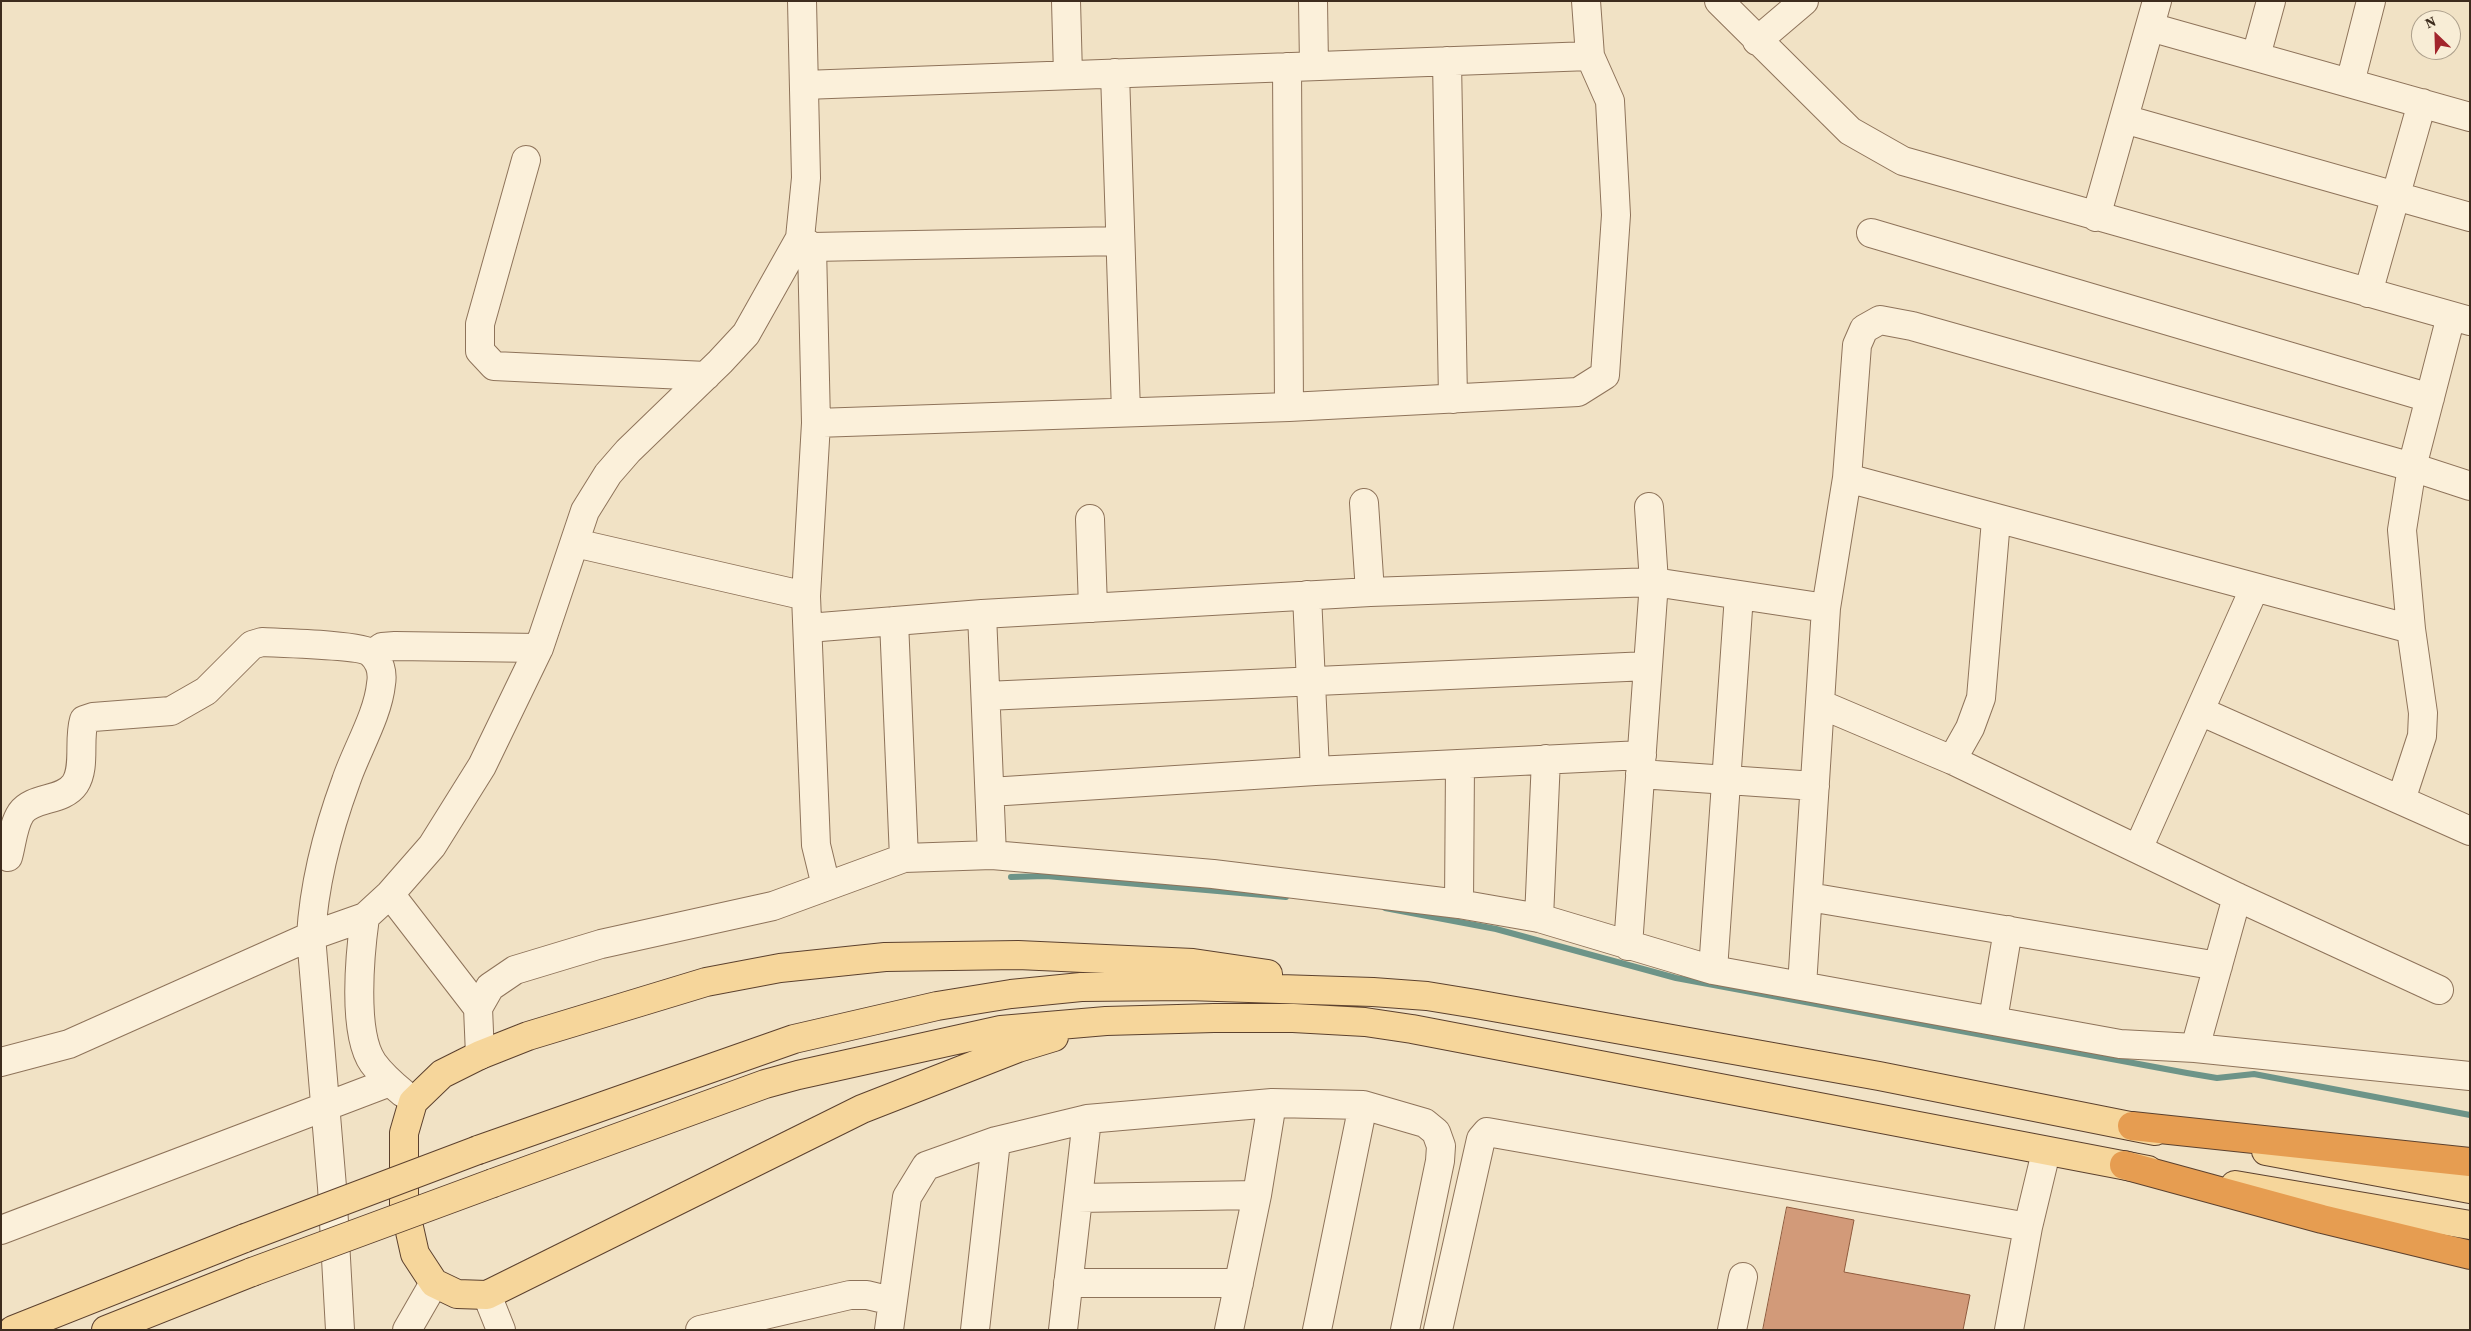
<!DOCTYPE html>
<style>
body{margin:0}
#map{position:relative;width:2471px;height:1331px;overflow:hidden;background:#f1e2c5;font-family:"Source Serif 4",serif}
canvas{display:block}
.frame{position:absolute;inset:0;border:2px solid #3d2c1e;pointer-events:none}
.north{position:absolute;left:2411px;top:10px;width:50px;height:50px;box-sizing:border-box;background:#f8edd6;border:1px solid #ada08c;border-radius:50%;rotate:336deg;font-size:14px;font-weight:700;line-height:20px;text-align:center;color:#3d2c1e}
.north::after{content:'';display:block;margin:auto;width:18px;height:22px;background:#a2252c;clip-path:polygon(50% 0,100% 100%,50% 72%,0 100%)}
</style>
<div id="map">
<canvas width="2471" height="1331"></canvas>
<div class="frame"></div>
<div class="north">N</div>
</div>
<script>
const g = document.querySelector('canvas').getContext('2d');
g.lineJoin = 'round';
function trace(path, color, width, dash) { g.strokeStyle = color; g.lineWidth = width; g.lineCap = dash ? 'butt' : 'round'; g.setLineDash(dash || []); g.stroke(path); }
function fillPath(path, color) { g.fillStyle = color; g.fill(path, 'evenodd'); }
trace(new Path2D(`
 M1011,877L1046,876L1286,897
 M1385,908L1496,929L1676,978L2187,1073L2217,1078L2254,1074L2470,1115`), '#6d9488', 6);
const building = new Path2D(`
 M1787,1207L1854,1220L1844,1272L1970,1295L1963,1330H1763Z`);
fillPath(building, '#d29a79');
trace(building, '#8f5a3d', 1);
const minor = new Path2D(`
 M1066,1L1068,75
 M1313,1L1314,66
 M1719,1L1850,131L1903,161L2470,321
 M2150,27L2470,117
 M1757,41L1804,1
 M2256,56L2271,1
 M1447,61L1453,399
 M1287,67L1289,407
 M1115,73L1126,412
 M2350,83L2371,1
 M804,85L1590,56
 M2124,119L2470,217
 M526,160L480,324V351L494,366L706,376
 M2096,217L2157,1
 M1871,233L2430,398
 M800,238L812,247L1120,241
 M812,247L816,423L806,596L816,845L826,886
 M2368,293L2422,103
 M816,423L1289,407L1578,392L1605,375L1616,215L1610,101L1590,56L1586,1
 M1847,478L2411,629
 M1364,503L1370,592
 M1090,519L1093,608
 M575,543L806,596
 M1307,595L1315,771
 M982,614L992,855
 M894,621L904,858
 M808,628L982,614L1370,592L1654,582L1826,608
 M372,654L382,647L395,646L539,648
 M986,696L1648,666
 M1820,704L1952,760L2237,897L2439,990
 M2200,711L2470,831
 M1952,760L1970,728L1981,698L1996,520
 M1640,774L1815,786
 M990,792L1315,771L1642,755
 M2401,800L2422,736L2423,713L2411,629L2402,530L2412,467L2451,316
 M2138,849L2254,589
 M8,857C12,843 13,825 21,813C33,796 63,802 75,784C86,767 78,740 84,720L93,717L171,711L206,691L252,645L262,642C280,643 361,645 371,653C380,661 383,673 381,684C378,715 356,751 346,781C328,830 314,884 311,936L365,917L390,894L432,846L482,766L539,648L585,511L608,474L628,451L720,362L746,334L800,238L806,178L802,1
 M390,894L478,1008
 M1809,897L2218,966
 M1459,904L1460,764
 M365,917C360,953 352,1033 373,1063C381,1074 392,1084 403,1093
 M1539,918L1546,759
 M1628,946L1654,582L1649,507
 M1713,970L1739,595
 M1802,986L1826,608L1847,478L1857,345L1864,329L1880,320L1912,326L2412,467L2470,486
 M1993,1020L2008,930
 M2195,1048L2237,897
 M480,1055L478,1008L490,987L515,970L601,944L773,906L904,858L992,855L1213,874L1459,904L1539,918L1713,970L2120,1044L2195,1048L2470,1076
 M1,1062L69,1044L311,936L332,1187L340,1330
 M1078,1198L1257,1195
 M1,1230L390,1082
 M1068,1283H1239
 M487,1295L501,1330
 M407,1330L434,1283
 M700,1330L850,1295H867L892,1301
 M889,1330L907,1197L926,1166L996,1141L1087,1119L1272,1103L1363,1105L1425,1123L1436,1132L1441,1146L1440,1161L1405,1330
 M975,1330L996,1141
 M1063,1330L1087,1119
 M1229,1330L1257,1195L1272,1103
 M1317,1330L1363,1105
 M1438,1330L1481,1139L1487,1132L2028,1227
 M1732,1330L1743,1277
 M2009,1330L2028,1227L2046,1152`);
const major = new Path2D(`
 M1054,1037L1018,1048L862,1109L487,1295L457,1294L434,1283L415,1254L404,1205V1133L413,1102L442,1074L480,1055L528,1036L706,982L780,968L885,957L1018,955L1193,963L1268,974
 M478,1150L794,1039L937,1006L1011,994L1081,987L1187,986L1373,992L1427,996L1476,1004L1879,1076L2155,1131
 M2266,1151L2470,1189
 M493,1183L765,1084L798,1075L1001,1030L1106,1021L1214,1018H1293L1365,1022L1412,1029L2148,1170
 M2235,1185L2470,1225
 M13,1330L245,1238
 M106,1330L252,1272`);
const highway = new Path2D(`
 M2132,1126L2470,1162
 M2124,1165L2322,1219L2470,1255`);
trace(minor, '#8e735a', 30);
trace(major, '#5c412e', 30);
trace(highway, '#5c412e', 30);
trace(minor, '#fbf0da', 28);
trace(major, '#f6d69b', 28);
trace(highway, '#e69d51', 28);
const majorBridge = new Path2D(`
 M245,1238L478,1150
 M252,1272L493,1183`);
trace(majorBridge, '#5c412e', 30, []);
trace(majorBridge, '#f6d69b', 28);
</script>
